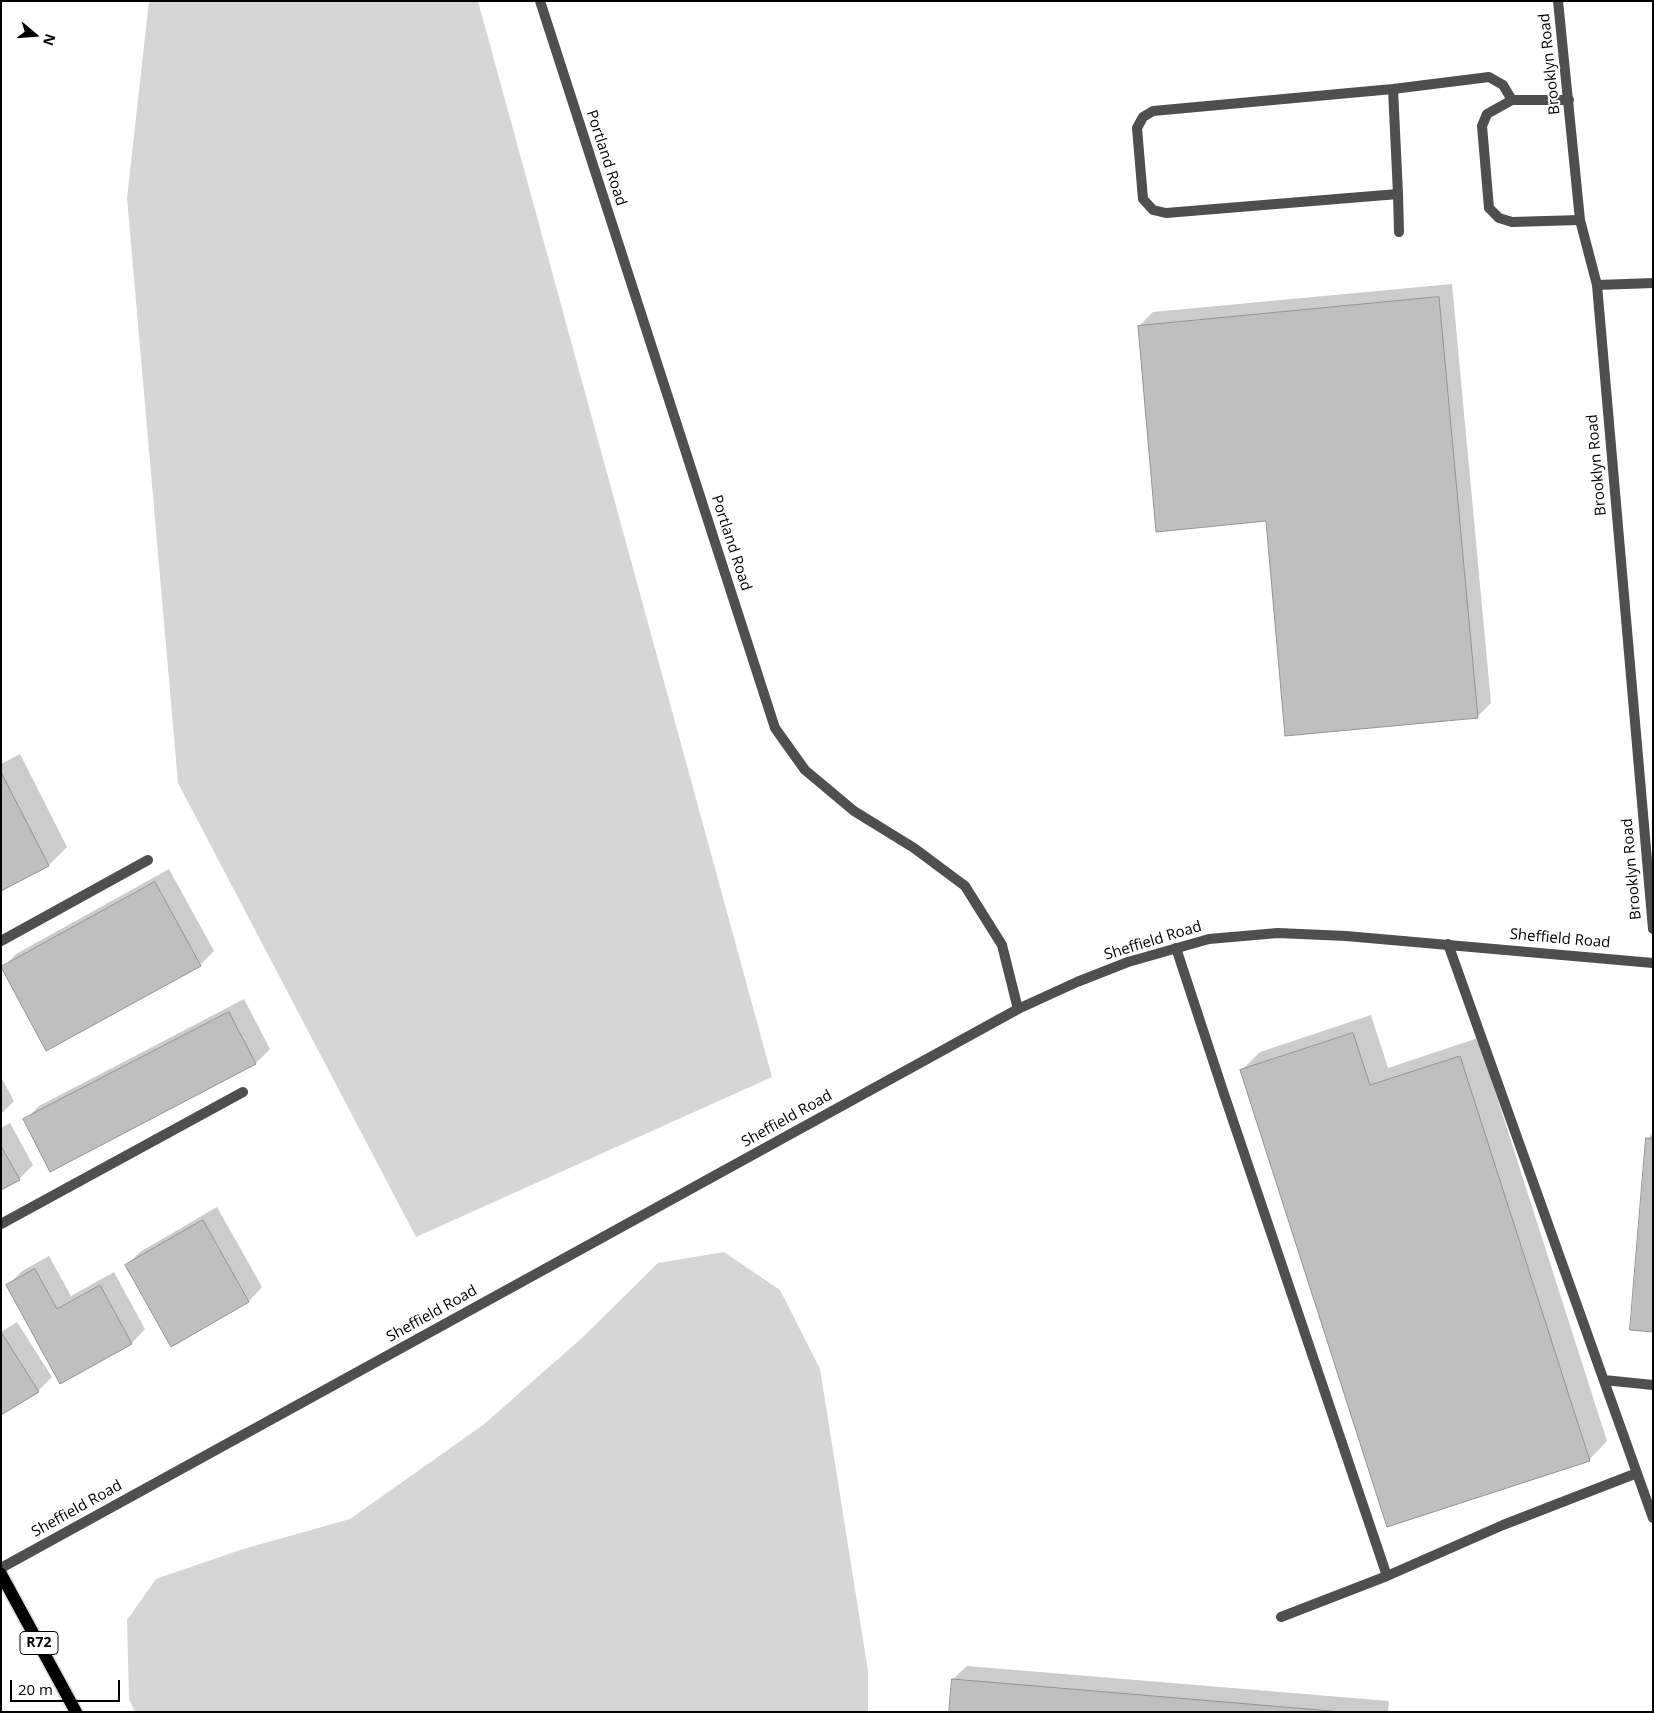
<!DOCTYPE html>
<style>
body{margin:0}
#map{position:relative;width:1654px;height:1713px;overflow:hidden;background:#fff;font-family:"Open Sans",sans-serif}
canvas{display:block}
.frame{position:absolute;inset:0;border:2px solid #000;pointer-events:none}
.north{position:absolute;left:10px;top:10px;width:50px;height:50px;-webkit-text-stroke:4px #fff;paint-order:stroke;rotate:108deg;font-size:14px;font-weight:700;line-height:20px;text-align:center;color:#000}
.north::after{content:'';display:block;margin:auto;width:18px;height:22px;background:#000;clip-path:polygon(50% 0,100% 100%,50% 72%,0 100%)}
.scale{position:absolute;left:10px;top:1680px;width:110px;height:22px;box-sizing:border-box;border:2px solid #000;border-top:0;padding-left:6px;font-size:15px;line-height:18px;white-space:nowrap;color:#000;-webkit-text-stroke:4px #fff;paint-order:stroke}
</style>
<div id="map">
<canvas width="1654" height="1713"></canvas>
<div class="frame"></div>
<div class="north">N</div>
<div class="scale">20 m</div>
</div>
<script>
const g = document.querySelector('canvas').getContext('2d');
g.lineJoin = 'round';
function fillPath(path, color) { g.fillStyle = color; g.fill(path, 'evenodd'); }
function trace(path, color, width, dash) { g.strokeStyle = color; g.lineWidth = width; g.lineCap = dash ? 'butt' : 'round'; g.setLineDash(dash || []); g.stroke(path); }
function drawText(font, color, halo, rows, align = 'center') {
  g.font = font + ' "Open Sans",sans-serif'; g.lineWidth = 4; g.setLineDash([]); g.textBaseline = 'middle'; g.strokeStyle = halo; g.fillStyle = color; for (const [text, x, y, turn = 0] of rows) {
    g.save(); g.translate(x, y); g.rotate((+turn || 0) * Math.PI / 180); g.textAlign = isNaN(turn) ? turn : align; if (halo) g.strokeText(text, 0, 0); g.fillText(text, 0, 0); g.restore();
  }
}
fillPath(new Path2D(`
 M149,1H478L772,1077L416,1237L178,783L127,198Z
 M724,1252L780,1290L820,1369L868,1671V1712H135L129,1699L127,1620L156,1579L240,1550L350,1519L483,1425L582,1338L658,1263Z`), '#d6d6d6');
fillPath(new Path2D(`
 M1452,284L1491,703L1477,717L1267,520L1139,326L1153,312Z
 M20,754L67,847L49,865L1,889V764Z
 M169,869L214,951L200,965L3,968L16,954Z
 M244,999L270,1049L256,1063L51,1170L25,1120L39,1106Z
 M1371,1015L1388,1068L1478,1038L1607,1441L1589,1460L1242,1070L1260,1052Z
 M1,1077L14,1101L1,1114Z
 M10,1123L33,1165L19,1179L1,1188V1128Z
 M1653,1133V1331L1647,1139Z
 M217,1207L262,1287L249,1301L126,1266L140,1252Z
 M49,1256L71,1296L114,1272L145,1329L132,1343L61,1382L8,1285L22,1271Z
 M17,1322L52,1377L38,1391L1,1414V1332Z
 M967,1666L1389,1701L1388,1712H950L953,1679Z`), '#0003');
const building = new Path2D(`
 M1439,297L1478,718L1285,736L1266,521L1156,532L1138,326Z
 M1,772L49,866L1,891Z
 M155,882L201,966L46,1051L1,967Z
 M229,1012L256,1064L50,1172L23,1119Z
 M1353,1033L1370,1085L1460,1056L1590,1461L1387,1527L1240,1070Z
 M1646,1138L1653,1139V1332L1630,1330Z
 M1,1146L20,1180L1,1190Z
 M203,1220L249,1302L171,1347L125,1265Z
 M35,1269L57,1309L100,1285L132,1344L60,1384L6,1285Z
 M3,1335L39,1392L1,1415V1336Z
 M952,1679L1343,1712H949Z`);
fillPath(building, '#bfbfbf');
trace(building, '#939393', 1);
const primary = new Path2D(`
 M1,1574L76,1712`);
trace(primary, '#dbdbdb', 15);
trace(new Path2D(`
 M540,1L775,728L805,770L854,811L914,848L965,886L1002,945L1018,1009
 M1393,89L1398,194L1166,213L1153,210L1143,199L1137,128L1143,117L1153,111L1393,89L1489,77L1503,85L1512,100
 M1569,100H1512L1487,114L1482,126L1489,208L1499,218L1512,222L1580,220
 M1398,194L1399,232
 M1597,285L1653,283
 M1,941L148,860
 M1448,944L1653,1518
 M1176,948L1224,1094L1387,1576
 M1,1224L243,1092
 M1604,1380L1653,1385
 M1281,1617L1387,1576L1503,1525L1637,1473`), '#4f4f4f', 10);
trace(new Path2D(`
 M1558,1L1580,220L1597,285L1653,929
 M1,1568L1018,1009L1077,982L1128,962L1209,939L1278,933L1346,936L1653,963`), '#4f4f4f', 10);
trace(primary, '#000', 12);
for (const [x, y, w] of [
 [39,1643,38]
]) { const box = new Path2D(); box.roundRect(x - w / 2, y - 11.5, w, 23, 4); g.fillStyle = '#fff'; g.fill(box); trace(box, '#000', 1); }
drawText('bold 14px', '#000', null, [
 ["R72",39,1643]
]);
drawText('15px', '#000', '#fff', [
 ["Brooklyn Road",1550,64,-96],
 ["Portland Road",606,158,72],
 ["Brooklyn Road",1597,465,-95],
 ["Portland Road",731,543,72],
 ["Brooklyn Road",1632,869,-95],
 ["Sheffield Road",1560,939,5],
 ["Sheffield Road",1153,941,-17],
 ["Sheffield Road",787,1119,-29],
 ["Sheffield Road",432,1314,-29],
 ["Sheffield Road",77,1509,-29]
]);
</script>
